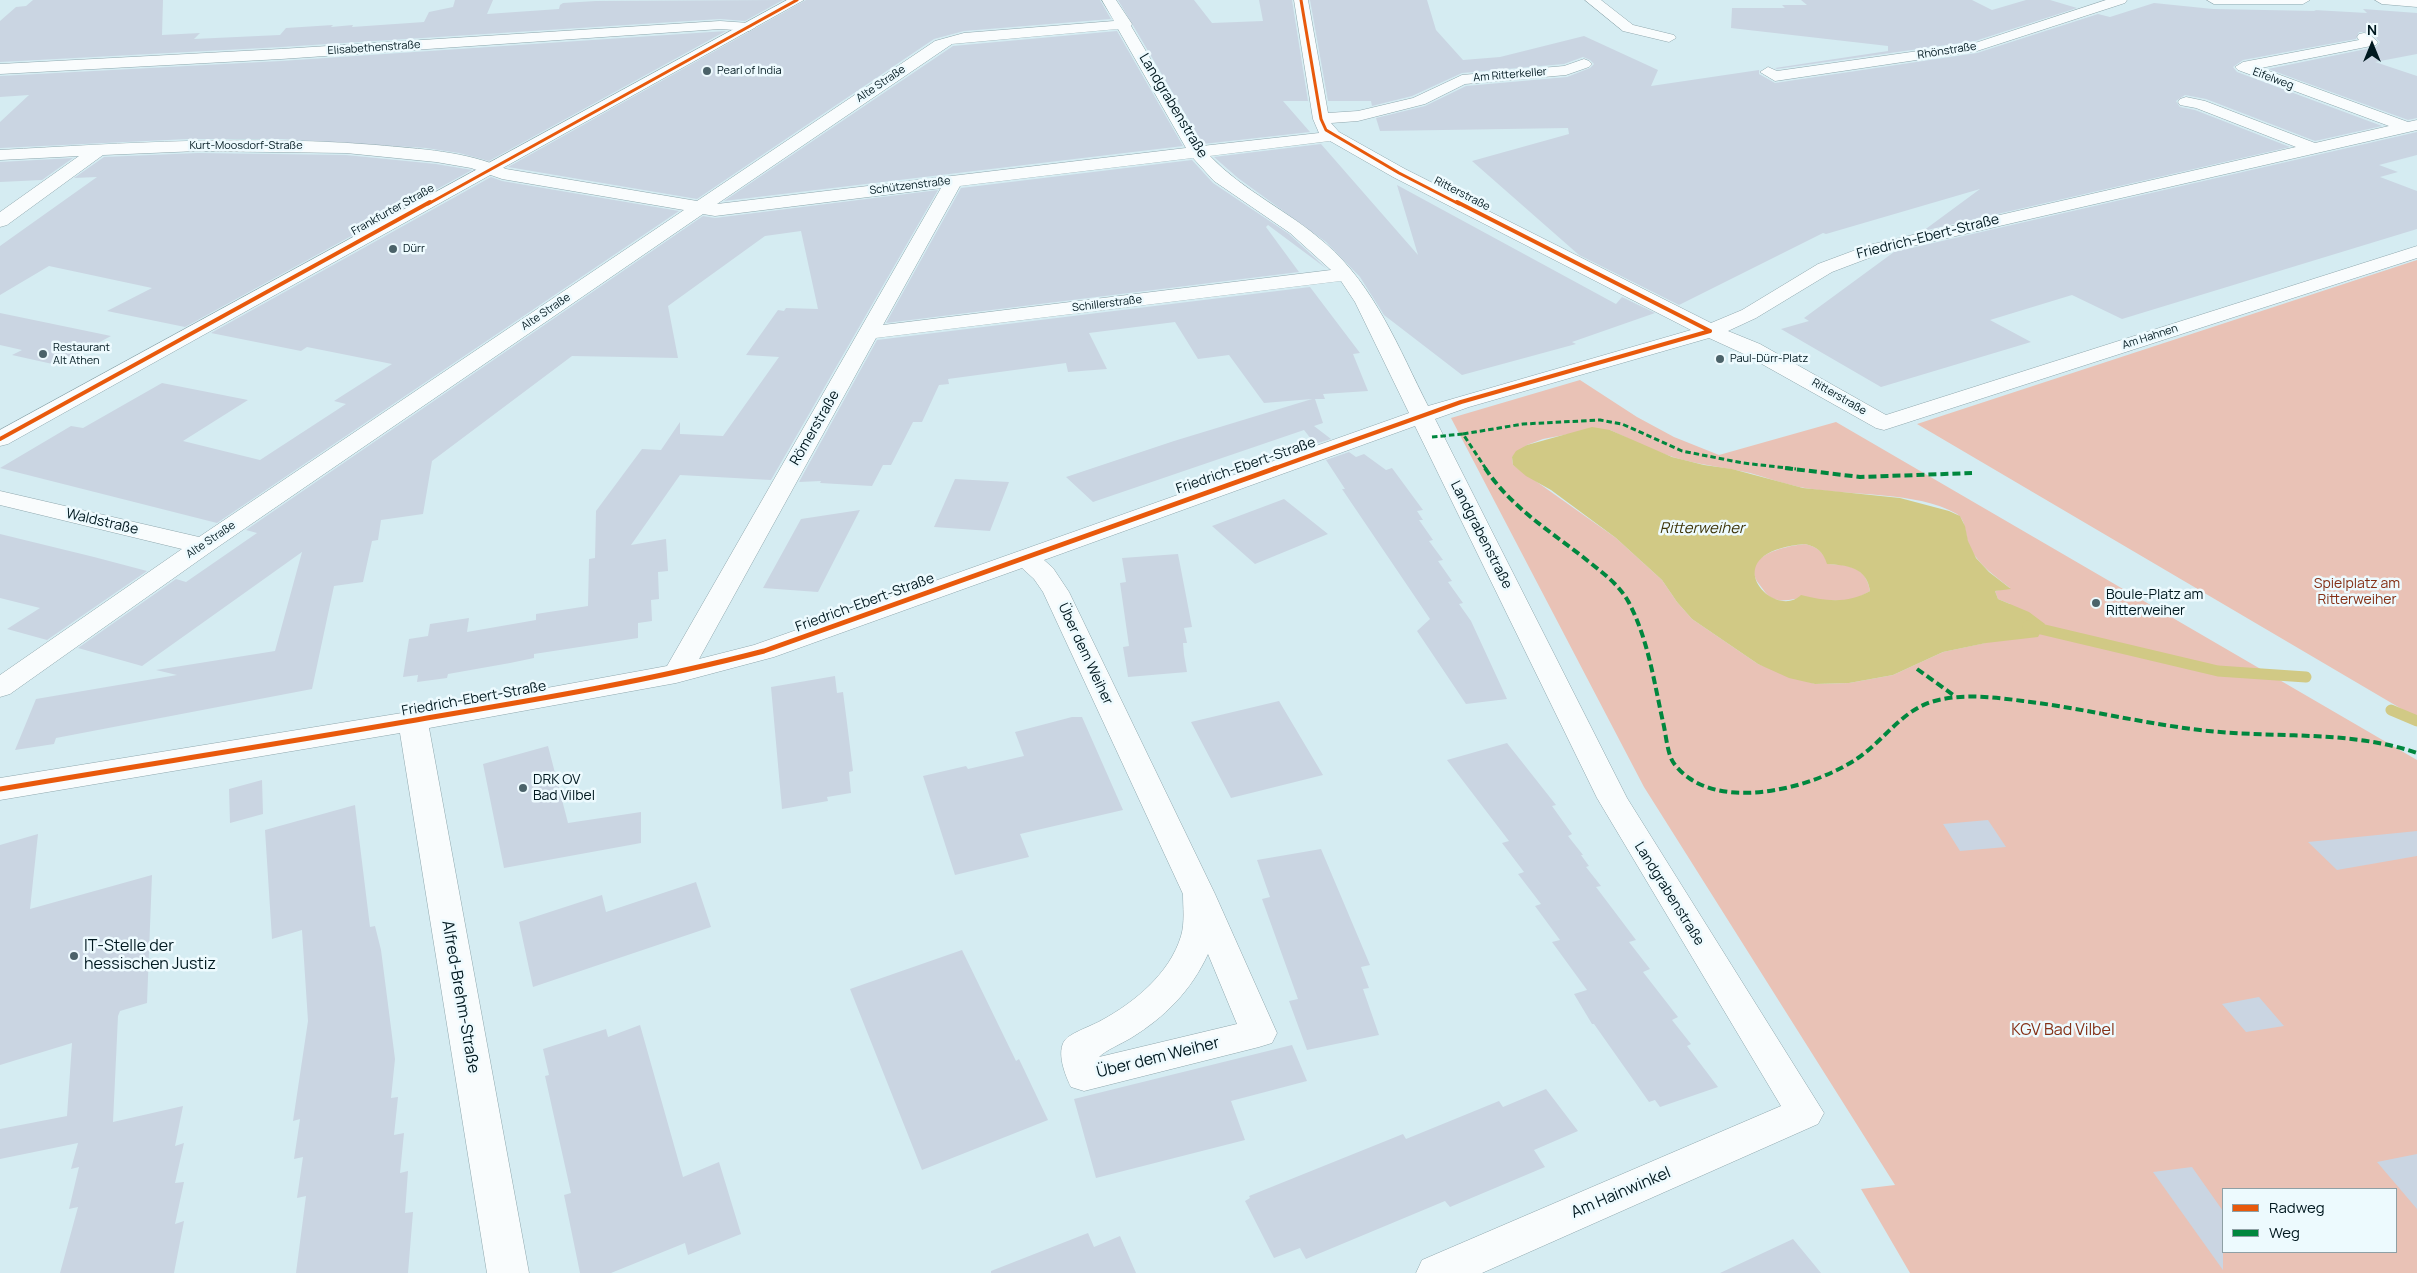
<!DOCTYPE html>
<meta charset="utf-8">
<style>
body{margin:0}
#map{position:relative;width:2417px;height:1273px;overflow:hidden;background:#d5ecf2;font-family:Manrope,sans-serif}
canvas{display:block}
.legend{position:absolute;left:2222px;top:1188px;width:175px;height:65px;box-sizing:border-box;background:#edfafe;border:1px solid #8ea0a5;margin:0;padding:6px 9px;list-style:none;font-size:15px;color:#00181f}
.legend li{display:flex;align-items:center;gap:10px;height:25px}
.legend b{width:25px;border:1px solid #8ea0a5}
.north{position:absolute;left:2347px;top:20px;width:50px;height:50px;-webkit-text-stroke:4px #edfafe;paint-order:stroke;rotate:0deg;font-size:14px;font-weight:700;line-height:20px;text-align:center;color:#00181f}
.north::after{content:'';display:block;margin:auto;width:18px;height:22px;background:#00181f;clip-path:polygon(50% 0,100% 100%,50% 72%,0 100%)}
</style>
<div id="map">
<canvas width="2417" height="1273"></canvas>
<ul class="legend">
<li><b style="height:6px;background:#e8590c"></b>Radweg</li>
<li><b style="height:6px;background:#00873e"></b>Weg</li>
</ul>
<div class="north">N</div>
</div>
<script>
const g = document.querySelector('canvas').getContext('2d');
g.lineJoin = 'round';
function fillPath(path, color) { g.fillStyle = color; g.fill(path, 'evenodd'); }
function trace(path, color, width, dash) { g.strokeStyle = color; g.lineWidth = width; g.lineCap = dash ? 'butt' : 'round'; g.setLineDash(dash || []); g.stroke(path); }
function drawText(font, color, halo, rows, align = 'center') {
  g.font = font + ' Manrope,sans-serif'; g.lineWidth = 5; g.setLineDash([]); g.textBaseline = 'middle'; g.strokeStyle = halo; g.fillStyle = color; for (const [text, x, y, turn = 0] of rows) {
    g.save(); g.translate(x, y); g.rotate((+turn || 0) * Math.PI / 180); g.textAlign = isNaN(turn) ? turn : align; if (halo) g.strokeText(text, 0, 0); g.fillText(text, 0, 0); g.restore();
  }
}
fillPath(new Path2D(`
 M2417,260V718L1917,424Z
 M1580,380L1637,417L1674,437L1719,455L1836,422L2417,760V1273H1910L1861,1189L1895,1185L1644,787L1451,418ZM1610,430C1630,439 1651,450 1673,457C1698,465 1724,467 1750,473C1768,478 1787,485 1805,488C1850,496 1917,491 1957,514C1966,520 1965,533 1968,542C1975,563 1994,575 2010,588L1995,591L1998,599L2010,604L1985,643L1943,652L1893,675L1849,683L1815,684L1758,664L1692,619L1677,602L1662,580L1616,538L1513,465L1512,457L1527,445L1543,439L1569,434ZM2223,1189H2396V1252H2223Z
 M1805,544C1818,547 1823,552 1828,564C1850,565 1866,567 1870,591C1863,595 1857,599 1849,600C1831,603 1813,597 1795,599C1788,600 1779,602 1772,598C1767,596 1763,589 1759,584C1739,556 1785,546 1805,544Z`), '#e9c2b6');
fillPath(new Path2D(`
 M1592,427L1610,430L1672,457L1704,465L1732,469L1803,488L1900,498L1949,511L1960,516L1965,526L1968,541L1976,558L1989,572L2011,589L1995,591L1998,599L2029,612L2045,624L2038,637L1986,643L1943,652L1893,675L1849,683L1815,684L1789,678L1758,664L1692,619L1677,602L1662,580L1616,538L1551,490L1526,476L1513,465L1512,457L1516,451L1527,445ZM1805,544C1818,547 1823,552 1827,564C1848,565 1867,568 1870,591C1848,604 1825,601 1801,595C1774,622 1710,552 1805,544Z`), '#d1c985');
trace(new Path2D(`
 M2028,626L2218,671L2306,677
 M2391,710L2417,721`), '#d1c985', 11);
fillPath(new Path2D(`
 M33,0H163L162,35L200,33L194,39L280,35L286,28L333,25L331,27L353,25L352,27L424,22L429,12L453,7L455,0H493L487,14L559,9L560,5L563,3L596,1L783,0L745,21L720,19L281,47L0,62V21L16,7L26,6Z
 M806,0H1100L1111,19L964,31L934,39L697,199L508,167Z
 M1118,0H1194L1212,23L1263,21L1259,0H1292L1308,101H1283L1310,132L1203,144Z
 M1310,0H1427L1436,30L1463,60L1500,57L1584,36L1658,70L1651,86L1759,70V74L1775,83L1977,53L2098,14L2110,17L2154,3L2213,9L2316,11L2314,10L2367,13L2363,9L2417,13V54L2375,62L2417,76V118L2408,120L2268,69L2376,47L2380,42L2369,32H2359L2356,39L2243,60L2233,67L2237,72L2382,126L2315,141L2206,99L2185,95L2176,101L2180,107L2195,110L2290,147L1923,231L1980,189L1826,234L1823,233L1679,305L1579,255L1472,161L1569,134L1568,128L1380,131L1376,118L1425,106L1466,86L1567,77L1590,68L1594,64L1590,60L1583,57L1564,64L1462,73L1412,96L1372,106L1371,101H1328Z
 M1801,0H1972L1992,10L2026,0H2050L2077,8L1975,41L1777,69L1775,68L1888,51V46L1731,28L1732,8H1785L1782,5H1807Z
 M726,31L489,161L459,153L426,148L282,139H188L0,148V122L29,95L0,97V76L281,61Z
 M1117,31L1183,146L724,201L953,46Z
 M2417,132V155L2379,165L2398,172L2380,177L2417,191V229L2122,319L2072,295L1990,320L2031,342L1881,387L1781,329L1809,321L1804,318L1894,252Z
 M1321,144L1418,255L1397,185L1616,304L1622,297L1655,313L1572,342L1576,344L1462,375L1384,315L1360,277L1326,242L1238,178L1214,157Z
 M198,153L346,155L436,164L472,170L185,327L107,311L152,288L49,266L0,295V246L97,177L74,178L104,157Z
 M73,158L42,180L0,182V162Z
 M1192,160L1213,183L1289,234L1327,269L1268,225L1266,227L1299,272L886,323L961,188Z
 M491,177L502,181L679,211L217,523L0,468L71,426L83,428L162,383L248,400L183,441L260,460L346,404L334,401L392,364L307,347L301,351L211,333Z
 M938,190L771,480L680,475L631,545L666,539L668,571L658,572L659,599L651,600L652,621L638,623V638L534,654V658L510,663L448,674L447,678L417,682L418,675L403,677L409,639L428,636L430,624L469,618L467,632L536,620V614L588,606L589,559L595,558L596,511L642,449L661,450L680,422V434L723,436L779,357L746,355L778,310L784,311L786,308L818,309L801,231L765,236L668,306L678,358L572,356L432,461L423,514L381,520L378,540L372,541L363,582L334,586L312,689L56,738L54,744L15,750L36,699L177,675L156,670L275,651L302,552L142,666L78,648L176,579L186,582L257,533L246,530L703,216L715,218Z
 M1310,287L1360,353L1353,354L1368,391L1323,394L1325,399H1315L1323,423L1314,426L1331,439L1315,444L1304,430L1093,502L1066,477L1174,441L1312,399L1264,403L1229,355L1198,359L1175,322L1089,333L1107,369L1068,372L1066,363L948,379L949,384L939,385L922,422H913L891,465H883L872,486L820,483L821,481L799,482L877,340Z
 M0,313L111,336L57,365L12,355L22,350L0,345Z
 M1349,452L1356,457L1364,454L1386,470L1392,468L1423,510L1417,511L1423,520H1419L1433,540L1429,541L1443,560L1438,561L1452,581L1448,582L1463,603L1459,604L1471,621L1507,699L1466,704L1417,631L1430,619L1342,489H1345L1326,460Z
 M955,479L1009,482L990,531L934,527Z
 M1284,499L1328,534L1255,564L1212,526Z
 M860,510L818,592L763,588L801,519Z
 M0,534L94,557L147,571L47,640L7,629L40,608L0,598Z
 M1178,554L1192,627L1184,628L1187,643H1183L1184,655L1187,672L1128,677L1123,647L1129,646L1120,583L1126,582L1122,558Z
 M835,676L837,693L843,692L847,723L853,771L849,772L851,793L827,797L828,801L782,809L771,687Z
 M1279,701L1323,775L1231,798L1191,722Z
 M1072,717H1082L1123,810L1020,834L1029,857L955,875L923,776L966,766L968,769L1024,756L1015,732Z
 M1507,743L1556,805L1552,806L1572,834L1568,836L1583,855H1581L1589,866L1586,867L1601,886L1596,887L1636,940L1629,942L1650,969L1643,972L1678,1017L1672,1020L1691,1044L1687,1046L1718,1087L1660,1107L1655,1100L1649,1102L1594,1024H1592L1574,994L1587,990L1552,942L1560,940L1535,906L1541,904L1518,874L1524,872L1502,843L1509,841L1447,760Z
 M548,746L568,823L641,812V843L504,868L483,764Z
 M262,780L263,814L230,823L229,789Z
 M355,805L370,927L375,926L381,950L395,1059L391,1098L398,1097L394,1135L404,1133L400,1173L408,1171L405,1213L413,1212L408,1273H296L306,1196L297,1198L303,1157L294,1159L300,1119L293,1121L308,1021L302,930L272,939L265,830Z
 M1988,820L2006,847L1960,851L1943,824Z
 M2417,831V856L2337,870L2308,842Z
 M38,834L30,909L152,875L147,1003L120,1011L118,1016L113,1122L183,1106L175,1146L184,1143L175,1183L184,1182L175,1224L184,1221L174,1273H60L78,1207L69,1209L79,1167L71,1169L78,1143L0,1159V1129L67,1116L72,1043L0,1065V845Z
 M1321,849L1370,965L1361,967L1369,988L1363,989L1379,1035L1307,1050L1289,1001L1298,999L1262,899L1270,897L1257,860Z
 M696,882L711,927L533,987L519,922L602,895L606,912Z
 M962,950L1016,1061L1019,1059L1048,1120L922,1170L850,989Z
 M2259,997L2284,1026L2246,1032L2222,1004Z
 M640,1025L683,1177L719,1162L741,1234L688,1255L685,1243L611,1273H580L564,1195L571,1193L545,1076L549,1075L543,1049L606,1029L608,1037Z
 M1292,1045L1307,1081L1231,1101L1245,1140L1096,1178L1074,1099Z
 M1546,1089L1578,1131L1534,1150L1545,1167L1450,1207L1445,1201L1306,1259L1300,1248L1274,1258L1245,1201L1250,1198L1249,1196L1403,1134L1406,1139L1499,1101L1503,1107Z
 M2417,1154V1209L2377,1162Z
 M2192,1167L2223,1211V1270L2153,1172Z
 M1088,1233L1094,1247L1120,1236L1136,1273H991V1271Z
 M1793,1239L1821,1273H1720Z`), '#cad5e2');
const street = new Path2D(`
 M1102,0H1116L1132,24L1131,26L1202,146L1319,133L1313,119L1294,0H1308L1328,113L1358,111L1413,98L1462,75L1564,66L1584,59L1589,61L1592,64L1589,67L1566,75L1465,84L1425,104L1358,121L1331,123L1339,132L1405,169L1711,323L1742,310L1818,264L1869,245L2296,147L2196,108L2180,105L2178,102L2180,99L2186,97L2205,101L2315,143L2389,126L2238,70L2235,67L2243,62L2359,40L2357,37L2359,34L2364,33L2369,34L2378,42L2376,45L2261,68L2408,122L2417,120V130L1882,253L1832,272L1756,318L1728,331L1760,344L1886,415L2417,246V258L1884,430L1876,428L1744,354L1709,338L1469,407L1435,419L1627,798L1824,1113L1818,1124L1482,1273H1416L1422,1260L1781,1106L1597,798L1415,426L1044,560L1053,568L1069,592L1215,894L1277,1033L1272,1043L1259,1047L1084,1091L1071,1087C1065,1075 1056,1052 1065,1040C1070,1033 1094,1025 1102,1020C1135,1002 1170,973 1181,936C1185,923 1183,907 1183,894L1043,592L1034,579L1022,568L774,657L676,683L429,728L529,1273H487L400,733L0,800V778L470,702L667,666L941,188L715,216L703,214L212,551L10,694L0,697V675L182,549L0,505V491L199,537L684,210L502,179L471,168L436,162L346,153L198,151L103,155L7,225L0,227V212L79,156L0,160V150C125,143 251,135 376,145C420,149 466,151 506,169L697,201L935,41L964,33L1114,21ZM1118,29L1186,148L717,204L952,44ZM1330,141L1393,177L1691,330L1428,406C1399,349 1375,286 1325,243C1289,211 1243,191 1210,156ZM1193,158L1214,181L1290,233L1331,270L883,325L960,186ZM1341,281L1355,302L1409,413L754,645L699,659L876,338ZM1208,954L1237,1024L1099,1057C1106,1050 1121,1044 1131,1038C1165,1017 1191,991 1208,954Z
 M1585,0H1601L1633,25L1674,35L1676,38L1669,42L1623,31Z
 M2106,0H2127L2125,3L1977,51L1775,81L1760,72L1768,67L1777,71L1975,43Z
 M2207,0H2310L2303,4H2214Z
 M2375,0H2417V7L2382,4Z
 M720,21L749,23L756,27L749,31L720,29L281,59L0,74V64L281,49Z`);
const secondary = new Path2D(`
 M787,0H804L8,444L0,446V430Z`);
trace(street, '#8fa7ad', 1);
trace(secondary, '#8fa7ad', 1);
fillPath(street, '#f9fcfd');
fillPath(secondary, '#f9fcfd');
trace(new Path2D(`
 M1463,434L1523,424L1600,420L1622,424L1682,451L1743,463L1796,469
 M1432,437L1463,434L1486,469`), '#00873e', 3, [5.5, 3]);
trace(new Path2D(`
 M1485,468C1509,505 1548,530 1583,557C1600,571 1617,582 1628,601C1648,638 1654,682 1663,722C1666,734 1667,752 1673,762C1676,767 1684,775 1689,778C1733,809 1817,786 1858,758C1884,740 1901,712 1931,702C1960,693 1993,697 2023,701C2082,708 2140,723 2200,730C2271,739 2348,729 2417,753
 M1785,468L1860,477L1972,473
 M1917,669L1956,697`), '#00873e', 4, [8, 4]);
trace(new Path2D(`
 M1301,0L1321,119L1326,130L1399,173L1459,204
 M428,204L797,0`), '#e8590c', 3);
trace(new Path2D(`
 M1457,202L1710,331
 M0,439L430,202
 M1273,469L1461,402L1710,331`), '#e8590c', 4);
trace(new Path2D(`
 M0,789C142,765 285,743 427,718C540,699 653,680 764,651L1276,468`), '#e8590c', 5);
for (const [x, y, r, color] of [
 [707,71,5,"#4b6269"],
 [393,249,5,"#4b6269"],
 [43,354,5,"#4b6269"],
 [1720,359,5,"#4b6269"],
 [2096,603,5,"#4b6269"],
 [523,788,5,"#4b6269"],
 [74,956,5,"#4b6269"]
]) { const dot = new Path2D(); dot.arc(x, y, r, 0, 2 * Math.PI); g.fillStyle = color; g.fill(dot); trace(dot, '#edfafe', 2); }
drawText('11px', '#00181f', '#edfafe', [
 ["Elisabethenstraße",374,48,-4],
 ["Rhönstraße",1947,51,-9],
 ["Am Ritterkeller",1510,75,-5],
 ["Eifelweg",2273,79,20],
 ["Alte Straße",881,84,-34],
 ["Kurt-Moosdorf-Straße",246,146],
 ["Schützenstraße",910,186,-7],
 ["Ritterstraße",1462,194,27],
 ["Frankfurter Straße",393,210,-29],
 ["Schillerstraße",1107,304,-7],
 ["Alte Straße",546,312,-34],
 ["Am Hahnen",2150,337,-18],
 ["Ritterstraße",1839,397,30],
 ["Alte Straße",211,540,-34]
]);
drawText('11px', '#00181f', '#edfafe', [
 ["Pearl of India",717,71],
 ["Dürr",403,249],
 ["Restaurant",53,348],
 ["Alt Athen",53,361],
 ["Paul-Dürr-Platz",1730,359]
], 'left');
drawText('14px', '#00181f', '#edfafe', [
 ["Landgrabenstraße",1173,106,59],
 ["Friedrich-Ebert-Straße",1928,237,-14],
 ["Römerstraße",815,428,-60],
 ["Friedrich-Ebert-Straße",1246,466,-19],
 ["Waldstraße",102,522,13],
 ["Landgrabenstraße",1481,535,63],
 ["Friedrich-Ebert-Straße",865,603,-20],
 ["Über dem Weiher",1085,654,65],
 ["Friedrich-Ebert-Straße",474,699,-10],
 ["Landgrabenstraße",1669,894,58]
]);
drawText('14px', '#843016', '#edfafe', [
 ["Spielplatz am",2357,584],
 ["Ritterweiher",2357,600]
]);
drawText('14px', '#00181f', '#edfafe', [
 ["Boule-Platz am",2106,595],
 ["Ritterweiher",2106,611],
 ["DRK OV",533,780],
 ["Bad Vilbel",533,796]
], 'left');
drawText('italic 15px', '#3c3307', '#edfafe', [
 ["Ritterweiher",1702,529]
]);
drawText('16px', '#00181f', '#edfafe', [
 ["IT-Stelle der",84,947],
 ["hessischen Justiz",84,965]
], 'left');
drawText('16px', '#00181f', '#edfafe', [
 ["Alfred-Brehm-Straße",460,997,80],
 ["Über dem Weiher",1158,1058,-14],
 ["Am Hainwinkel",1621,1193,-23]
]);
drawText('16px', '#843016', '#edfafe', [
 ["KGV Bad Vilbel",2063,1031]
]);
</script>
